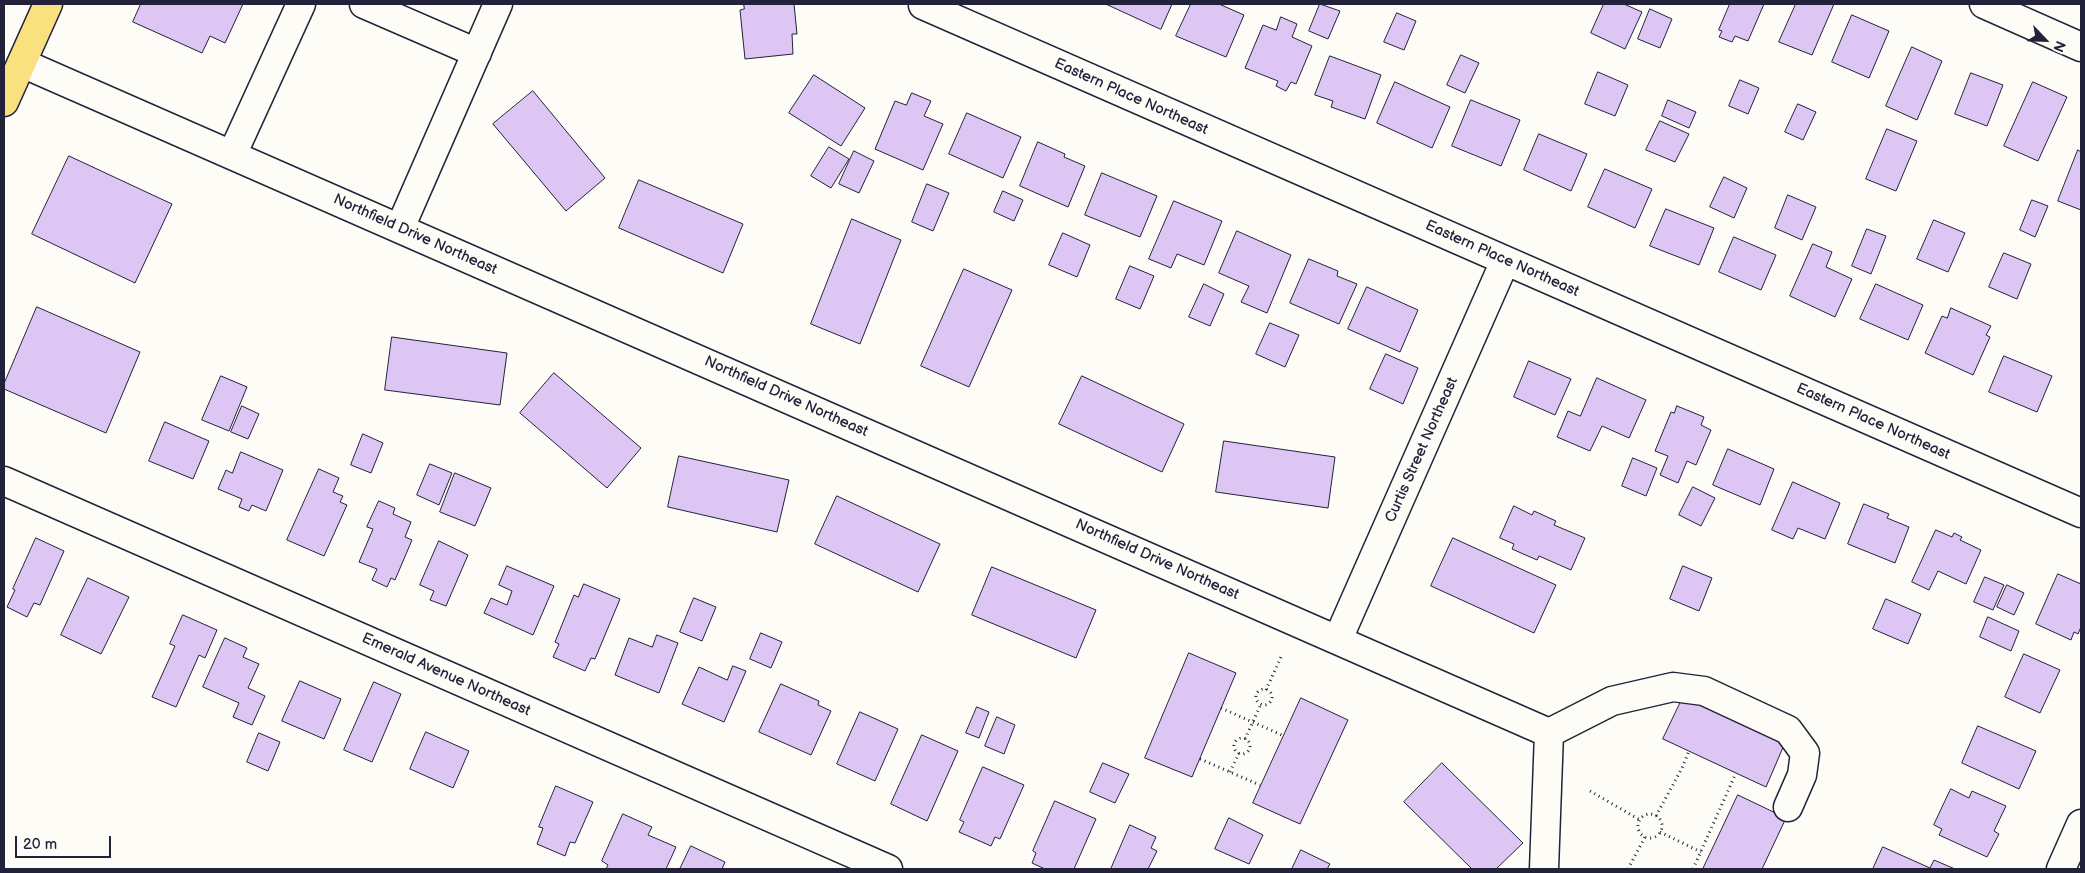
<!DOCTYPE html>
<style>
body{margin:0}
#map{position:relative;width:2085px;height:873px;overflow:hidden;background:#fdfcf7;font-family:"Balsamiq Sans",sans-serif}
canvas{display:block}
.frame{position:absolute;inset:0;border:5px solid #22223b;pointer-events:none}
.north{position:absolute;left:2020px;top:15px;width:50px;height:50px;-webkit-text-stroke:4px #fdfcf7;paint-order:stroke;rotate:114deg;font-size:14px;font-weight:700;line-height:20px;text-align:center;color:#22223b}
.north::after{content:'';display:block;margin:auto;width:18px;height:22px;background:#22223b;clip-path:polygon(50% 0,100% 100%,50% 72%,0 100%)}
.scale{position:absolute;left:15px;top:836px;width:96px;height:22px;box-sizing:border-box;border:2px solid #22223b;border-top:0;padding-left:6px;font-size:15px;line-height:18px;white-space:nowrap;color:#22223b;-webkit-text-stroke:4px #fdfcf7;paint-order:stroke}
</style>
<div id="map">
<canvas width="2085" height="873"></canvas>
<div class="frame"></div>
<div class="north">N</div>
<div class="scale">20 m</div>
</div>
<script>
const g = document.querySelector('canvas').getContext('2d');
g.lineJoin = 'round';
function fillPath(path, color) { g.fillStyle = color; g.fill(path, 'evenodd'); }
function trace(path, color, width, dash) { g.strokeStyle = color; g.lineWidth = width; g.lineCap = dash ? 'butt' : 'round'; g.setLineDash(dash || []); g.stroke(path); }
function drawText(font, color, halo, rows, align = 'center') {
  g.font = font + ' "Balsamiq Sans",sans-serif'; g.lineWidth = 5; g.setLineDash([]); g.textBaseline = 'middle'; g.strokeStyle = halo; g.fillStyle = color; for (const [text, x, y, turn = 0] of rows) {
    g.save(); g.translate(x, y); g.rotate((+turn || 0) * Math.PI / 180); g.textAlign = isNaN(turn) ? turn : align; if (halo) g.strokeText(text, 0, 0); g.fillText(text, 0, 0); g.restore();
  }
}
const building = new Path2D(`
 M141,4H243L225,43L210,36L202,53L133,22Z
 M744,4H794L797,34H792L793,54L745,59L740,10L744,9Z
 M1106,4H1172L1161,29Z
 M1191,4H1219L1244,15L1226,57L1176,36Z
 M1320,4L1340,11L1328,39L1309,31Z
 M1604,4H1624L1642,12L1625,49L1591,33Z
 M1730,4H1764L1748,41L1735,36L1732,42L1719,37L1722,31L1719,30Z
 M1796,4H1834L1812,55L1779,42Z
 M1650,9L1672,19L1660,48L1638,39Z
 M1397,13L1416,21L1404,50L1384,42Z
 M1852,15L1889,31L1869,78L1832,62Z
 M1281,17L1297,24L1292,37L1312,46L1296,84L1291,82L1286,91L1276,86L1278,81L1245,68L1263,25L1276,30Z
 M1912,47L1942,61L1917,120L1886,106Z
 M1461,55L1479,63L1465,93L1447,85Z
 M1330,56L1381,75L1365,119L1331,107L1333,101L1315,95Z
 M1598,72L1628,85L1615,116L1585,104Z
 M1971,73L2003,85L1987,126L1955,114Z
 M814,75L865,108L841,146L789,113Z
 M1740,80L1759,88L1748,114L1729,106Z
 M1395,82L1450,107L1432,148L1377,123Z
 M2033,82L2067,97L2038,161L2004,146Z
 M533,91L605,178L566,211L493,124Z
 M912,93L931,101L924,116L943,124L923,170L875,149L895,101L906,105Z
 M1471,100L1520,120L1501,166L1452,146Z
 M1668,100L1696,112L1689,128L1662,116Z
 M1798,104L1816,112L1803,140L1785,132Z
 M967,113L1021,137L1003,178L949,154Z
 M1660,121L1689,134L1675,162L1646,150Z
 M1887,129L1917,141L1896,191L1866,179Z
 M1539,134L1587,154L1571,191L1524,170Z
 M1038,142L1065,154L1064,157L1085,166L1068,207L1020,186Z
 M829,147L849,159L831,188L811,176Z
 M2078,150L2081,152V210L2058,201Z
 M854,151L874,161L859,193L839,184Z
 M69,156L172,204L135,283L32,234Z
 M1605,169L1652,189L1635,228L1588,207Z
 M1102,173L1157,196L1140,237L1085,215Z
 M1724,177L1747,188L1734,218L1710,207Z
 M639,180L743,224L723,273L619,228Z
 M927,184L949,193L933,231L912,222Z
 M1003,191L1023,200L1014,221L994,212Z
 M1788,195L1816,207L1802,240L1775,228Z
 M2032,200L2048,206L2035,237L2020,230Z
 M1174,201L1222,221L1204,265L1177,254L1171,268L1149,259Z
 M1666,209L1714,228L1699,265L1650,246Z
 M852,219L901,240L860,344L811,324Z
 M1934,220L1965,233L1948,272L1917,259Z
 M1867,229L1886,236L1871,274L1852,266Z
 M1237,231L1291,255L1267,313L1241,302L1249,286L1219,273Z
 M1063,233L1090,245L1077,277L1049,265Z
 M1734,237L1776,255L1761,290L1719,272Z
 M1813,244L1832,252L1826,267L1852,279L1835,317L1790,296Z
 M2004,253L2031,264L2017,299L1989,287Z
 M1309,259L1338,271L1337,276L1357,284L1339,324L1290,303Z
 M1130,266L1154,276L1140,309L1116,299Z
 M964,269L1012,290L969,387L921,366Z
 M1204,284L1224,294L1210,326L1189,317Z
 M1876,284L1923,305L1908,340L1860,319Z
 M1367,287L1418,310L1400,352L1348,329Z
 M37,307L140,352L106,433L4,389V384Z
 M1951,308L1991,326L1986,335L1990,337L1973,375L1925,353L1942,316L1947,318Z
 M1270,323L1299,335L1285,367L1256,354Z
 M392,337L507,353L500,405L385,390Z
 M1386,354L1418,368L1403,404L1370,389Z
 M2004,356L2052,376L2037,412L1989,392Z
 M1529,361L1571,379L1555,415L1514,397Z
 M554,373L641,448L607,488L520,413Z
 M221,376L247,387L229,431L202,420Z
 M1082,376L1184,424L1162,472L1059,424Z
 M1597,378L1646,400L1629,438L1602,426L1590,451L1557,437L1568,411L1580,416Z
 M242,406L259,414L248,439L231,432Z
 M1677,406L1704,417L1701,425L1711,430L1696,465L1687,461L1678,483L1660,475L1668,456L1655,451L1671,412L1674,413Z
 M165,422L209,441L193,479L149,461Z
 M363,434L383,443L371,473L351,465Z
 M1224,441L1335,457L1328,508L1216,492Z
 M1728,449L1774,469L1760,505L1713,485Z
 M241,452L283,470L266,511L252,505L249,511L239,507L242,499L218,489L226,470L232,473Z
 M679,456L789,480L777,532L668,507Z
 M1633,458L1657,468L1646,496L1622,486Z
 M430,464L452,473L439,505L417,495Z
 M319,469L339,478L333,492L343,496L340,502L347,505L324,556L287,540Z
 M455,473L491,488L475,526L440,512Z
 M1793,482L1840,503L1825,539L1798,528L1793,539L1772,530Z
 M1693,487L1715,498L1701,526L1679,515Z
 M837,496L940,544L918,592L815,544Z
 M379,501L395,508L393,514L411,522L405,537L412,540L395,580L391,578L387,587L372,580L377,569L359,562L373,529L367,527Z
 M1864,504L1889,514L1887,518L1909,527L1895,563L1848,544Z
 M1514,506L1532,515L1534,511L1556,521L1554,525L1585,538L1571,570L1539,556L1537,560L1512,549L1514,544L1500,538Z
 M1936,530L1952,537L1954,533L1962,537L1960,540L1981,550L1966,584L1938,571L1929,590L1912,582Z
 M36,538L64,551L40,605L34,603L27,617L7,607L15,590L13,589Z
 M1453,538L1556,585L1534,633L1431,586Z
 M439,541L468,555L446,606L430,600L434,591L420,585Z
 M507,566L554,586L533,635L484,613L491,598L507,605L512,591L499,585Z
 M1683,566L1712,578L1699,611L1670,599Z
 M992,567L1096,610L1076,658L972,615Z
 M2058,574L2081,584V627L2078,634L2074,632L2071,640L2036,624Z
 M1985,577L2004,585L1993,610L1974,602Z
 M88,578L129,597L101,654L61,635Z
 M584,584L620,599L595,659L591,658L585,671L553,657L559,644L555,642L574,595L578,597Z
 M2007,585L2024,593L2014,615L1997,607Z
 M694,598L716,607L702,641L680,632Z
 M1886,599L1921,614L1908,644L1873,629Z
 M183,615L217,630L205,658L199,655L176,707L152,697L175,646L170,644Z
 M1988,617L2019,631L2011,651L1980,637Z
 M761,633L782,642L771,668L750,659Z
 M657,635L678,643L659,693L615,675L629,638L652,647Z
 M225,638L247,648L243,657L259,664L248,688L265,696L252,725L233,717L239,703L203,687Z
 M1189,653L1236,673L1192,777L1145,758Z
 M2024,654L2060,670L2040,713L2005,697Z
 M733,666L746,671L724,722L682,704L699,667L727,680Z
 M300,681L341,699L324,739L282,721Z
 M374,682L401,694L372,762L344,750Z
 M781,684L819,701L818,705L831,711L811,755L759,732Z
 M1686,691L1787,738L1766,787L1663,739Z
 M1301,698L1348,720L1300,824L1253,803Z
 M977,707L989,712L979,738L966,733Z
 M860,712L898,729L875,781L837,764Z
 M997,717L1015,725L1004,754L985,746Z
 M1978,726L2036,751L2019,789L1962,763Z
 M426,732L469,751L453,788L410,769Z
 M259,733L280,742L268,771L247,762Z
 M922,735L958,751L927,821L891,804Z
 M1103,763L1129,774L1115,803L1090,792Z
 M1442,763L1523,843L1496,869H1472L1404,802Z
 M983,767L1024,785L1000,839L995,837L991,846L959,832L964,822L960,820Z
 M556,786L593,802L575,843L570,842L565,856L537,844L543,828L539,827Z
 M1951,789L1969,798L1972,791L2006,806L1994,831L1999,834L1987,857L1939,835L1942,829L1934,825Z
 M1738,795L1786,818L1762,869H1703Z
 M1055,801L1096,819L1074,869H1045L1032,863L1036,853L1033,851Z
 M623,814L652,827L648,835L676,847L666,869H606L608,865L602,861Z
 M1229,818L1263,835L1249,864L1215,849Z
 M1130,825L1156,837L1151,848L1157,851L1148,869H1111Z
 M691,846L725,862L722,869H680Z
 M1883,847L1930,868L1934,860L1955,869H1873Z
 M1301,850L1330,864L1327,869H1292Z`);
fillPath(building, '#ddc5f4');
trace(building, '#22223b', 1);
const minor = new Path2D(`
 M364,4L477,53
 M1984,4L2081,47
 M923,5L2081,513
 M22,63L1549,733
 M232,155L301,4
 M400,228L498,4
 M4,481L888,869
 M1338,639L1505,261
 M1549,733L1612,701L1673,687L1704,691L1788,730L1805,753L1802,775L1788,807
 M1544,869L1549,733
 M2061,869L2081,824`);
const major = new Path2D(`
 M4,102L48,4`);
trace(minor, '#22223b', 31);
trace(major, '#22223b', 31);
trace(new Path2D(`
 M1256 697a8 8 0 1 1 16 0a8 8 0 1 1-16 0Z
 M1266,690L1281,657
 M1221,708L1284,736
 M1234 746a8 8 0 1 1 16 0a8 8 0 1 1-16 0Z
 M1245,739L1261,704
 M1200,759L1260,785
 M1230,772L1239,753
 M1590,791L1640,820
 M1638 826a12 12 0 1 1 24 0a12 12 0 1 1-24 0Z
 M1656,816L1682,768L1689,751
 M1660,832L1701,852
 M1628,869L1645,837
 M1693,869L1736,773`), '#22223b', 3, [1, 4]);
trace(minor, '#fdfcf7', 28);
trace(major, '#fae180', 28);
drawText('15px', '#22223b', '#fdfcf7', [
 ["Eastern Place Northeast",1131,97,24],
 ["Northfield Drive Northeast",415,235,24],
 ["Eastern Place Northeast",1502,259,24],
 ["Northfield Drive Northeast",786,397,24],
 ["Eastern Place Northeast",1873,422,24],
 ["Curtis Street Northeast",1422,450,-66],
 ["Northfield Drive Northeast",1157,560,24],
 ["Emerald Avenue Northeast",446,675,24]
]);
</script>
